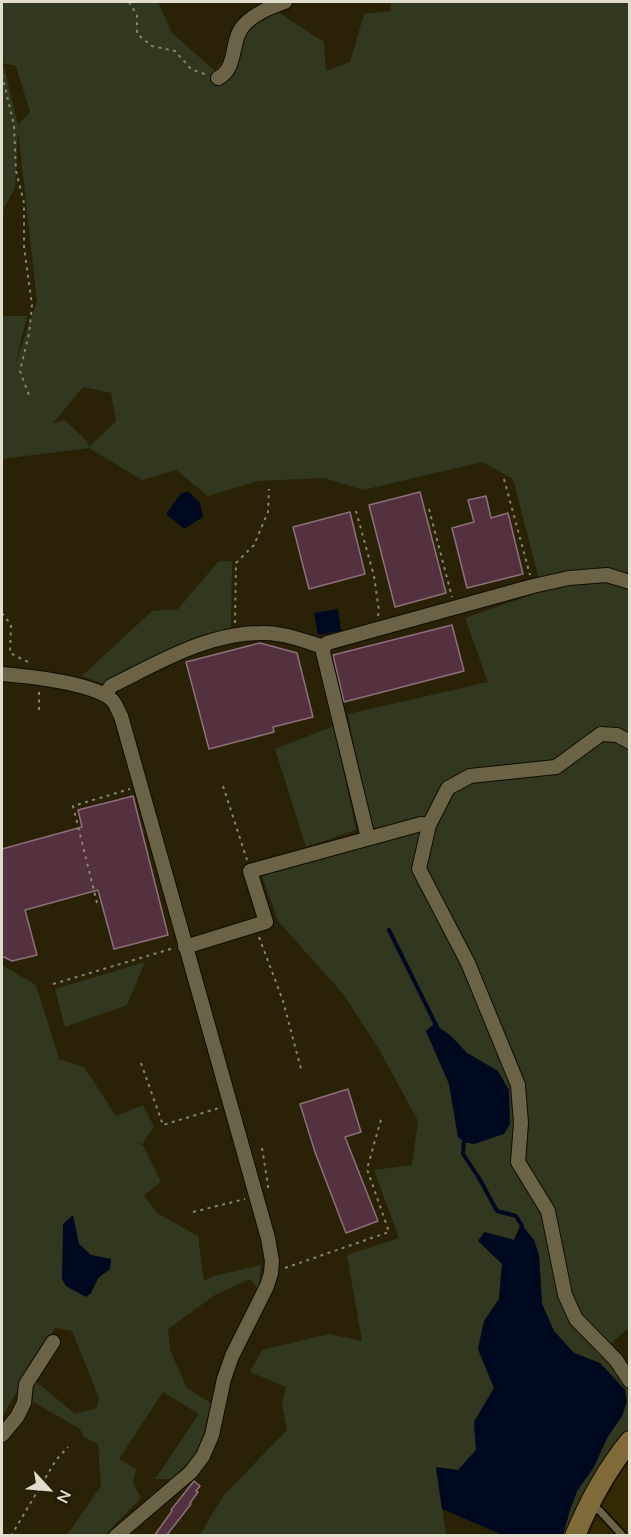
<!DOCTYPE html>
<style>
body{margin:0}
#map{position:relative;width:631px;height:1537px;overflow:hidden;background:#292206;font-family:Mulish,sans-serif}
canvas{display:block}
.frame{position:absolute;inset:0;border:3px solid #e1ddcd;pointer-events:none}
.north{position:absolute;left:18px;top:1459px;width:60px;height:60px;-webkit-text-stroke:4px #201900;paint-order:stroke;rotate:116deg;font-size:16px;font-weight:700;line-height:24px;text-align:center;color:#e1ddcd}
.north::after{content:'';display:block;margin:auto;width:21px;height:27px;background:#e1ddcd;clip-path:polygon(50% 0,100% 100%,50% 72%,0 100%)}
</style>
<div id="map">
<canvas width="631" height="1537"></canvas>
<div class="frame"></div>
<div class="north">N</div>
</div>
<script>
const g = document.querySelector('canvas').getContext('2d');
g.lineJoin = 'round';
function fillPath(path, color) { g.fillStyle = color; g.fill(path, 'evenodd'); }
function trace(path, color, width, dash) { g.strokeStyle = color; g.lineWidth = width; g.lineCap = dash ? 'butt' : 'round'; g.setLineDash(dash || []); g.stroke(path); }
fillPath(new Path2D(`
 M629,1462V1535L589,1536L600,1511L616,1481Z`), '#332a04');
fillPath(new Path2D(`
 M2,2H158L172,33L215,71L249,27L278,12L324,42L326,71L350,62L364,14L391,11V2H629L630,1327L611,1343L613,1363L629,1392L630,1427L592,1480L567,1535H563L570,1510L577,1491L594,1467L607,1438L622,1416L627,1402L625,1389L600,1363L574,1353L554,1331L542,1304L539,1255L534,1240L521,1224L514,1240L485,1232L502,1264L499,1299L484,1321L478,1349L494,1388L474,1422L476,1450L458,1471L436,1468L446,1535H200L223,1496L287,1430L282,1405L286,1387L250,1372L262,1350L329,1334L362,1341L347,1255L399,1238L374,1170L412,1165L418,1121L380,1051L344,995L278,921L261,873L370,832L348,714L488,682L465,618L542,591L513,479L482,462L363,490L324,478L258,481L208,496L176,470L142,480L89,448L2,459V316H27L16,362L37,301L18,131L15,188L4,208L2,236ZM3,63L16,66L30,112L18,125ZM83,387L111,393L116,421L89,447L87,441L65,420L53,423ZM426,1031L450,1035L467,1053L498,1071L458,1137L449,1084Z
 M232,561L231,631L199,637L106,685L82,676L152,611L178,609L218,562Z
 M334,726L356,830L306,847L275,749Z
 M145,962L127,1005L65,1027L55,989Z
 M2,965L36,985L59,1059L84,1067L116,1116L143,1105L154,1127L142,1144L135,1141L144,1147L161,1182L144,1195L157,1213L198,1236L204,1281L214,1276L261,1265L259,1291L250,1279L215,1295L168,1329L170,1350L187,1388L211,1403L200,1450L172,1479H155L199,1414L163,1392L119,1459L136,1469L133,1483L141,1498L105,1535H67L101,1486L98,1444L84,1437L80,1429L32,1401L34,1380L75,1414L97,1408L99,1398L72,1331L55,1328L2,1417ZM72,1216L79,1244L91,1255L110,1259V1269L98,1278L91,1293Z`), '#31381f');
fillPath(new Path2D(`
 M189,492L200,503L203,517L184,529L166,514L181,493Z
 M338,609L341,631L318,635L314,613Z
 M434,1024L450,1035L467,1053L498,1071L509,1090L510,1124L504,1134L474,1144L464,1142L458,1137L449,1084L426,1031Z
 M73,1215L79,1244L91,1255L111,1259L110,1269L98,1278L91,1293L86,1297L66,1286L62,1279L63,1224Z
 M521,1224L534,1240L539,1255L542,1304L554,1331L574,1353L600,1363L625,1390L627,1402L622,1416L607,1438L594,1467L577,1491L570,1510L563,1535H503L442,1509L436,1467L458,1470L476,1450L474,1422L494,1388L478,1349L484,1321L499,1299L502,1264L478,1241L484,1232L514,1240Z`), '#010920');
trace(new Path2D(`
 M389,930L438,1029
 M464,1139L463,1154L479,1178L497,1211L516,1216L522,1226`), '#010920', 4);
const building = new Path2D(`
 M420,492L446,593L395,607L369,505Z
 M486,496L491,518L508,513L523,574L467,588L452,528L474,522L468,500Z
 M350,512L365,574L309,589L293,527Z
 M452,625L464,671L344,702L333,655Z
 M260,643L297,653L313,717L273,727L274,732L209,749L186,662Z
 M133,796L168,935L114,949L98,890L25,910L37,955L12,961L2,956V849L82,827L78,810Z
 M348,1089L361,1132L345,1137L378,1221L346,1233L315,1152L300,1104Z
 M194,1481L200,1486L196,1491L198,1492L190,1503L191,1504L166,1536H154L172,1511L171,1510Z`);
fillPath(building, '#53313f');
trace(building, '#8f6f7b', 1.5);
const lane = new Path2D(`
 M592,1506L600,1511L623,1536`);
const street = new Path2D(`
 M218,78C238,69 230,39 244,25C255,13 271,7 285,2
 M324,647L323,652L368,838
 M2,674C27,676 94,683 112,700C116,704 118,711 121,716L268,1238L272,1261L271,1273L267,1286L232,1356L224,1379L212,1435L203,1456L191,1472L116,1536
 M105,695L111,686C158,663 207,633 261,633C282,632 304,641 324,647L327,643L533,586L569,578L607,575L630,582
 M429,825L448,788L470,776L556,767L601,734L617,735L630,742
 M185,947L266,922L250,871L421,824L429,825L419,869L468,963L518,1085L521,1123L518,1162L548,1211L565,1295L576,1319L616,1360L630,1381
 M2,1435L17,1417L24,1403L26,1384L53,1342`);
const secondary = new Path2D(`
 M575,1536C589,1502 607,1469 630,1441`);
trace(lane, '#120b00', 10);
trace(street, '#120b00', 16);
trace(secondary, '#120b00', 22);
trace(new Path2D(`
 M129,2L137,15V34L152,46L175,51L191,69L207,75
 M2,75L14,125L16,171L24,203V247L32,305L29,334L20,371L30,398
 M504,479L530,575
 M429,509L452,597
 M356,511L374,576L379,611L378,616
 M2,613L11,625L10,653L30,663
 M235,623L236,563L254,545L268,512L269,489
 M39,710V689
 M223,786L247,860
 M97,903L73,806L130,789
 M259,937L283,1001L301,1069
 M53,984L174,948
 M141,1063L163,1125L219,1108
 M262,1148L269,1192
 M193,1212L245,1199
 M285,1268L389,1232L367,1169L382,1116
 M11,1536L56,1460L68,1447`), '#8a846e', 2, [3, 4.5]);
trace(lane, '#6a6345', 7);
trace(street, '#6a6345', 14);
trace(secondary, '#806a39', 20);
</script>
